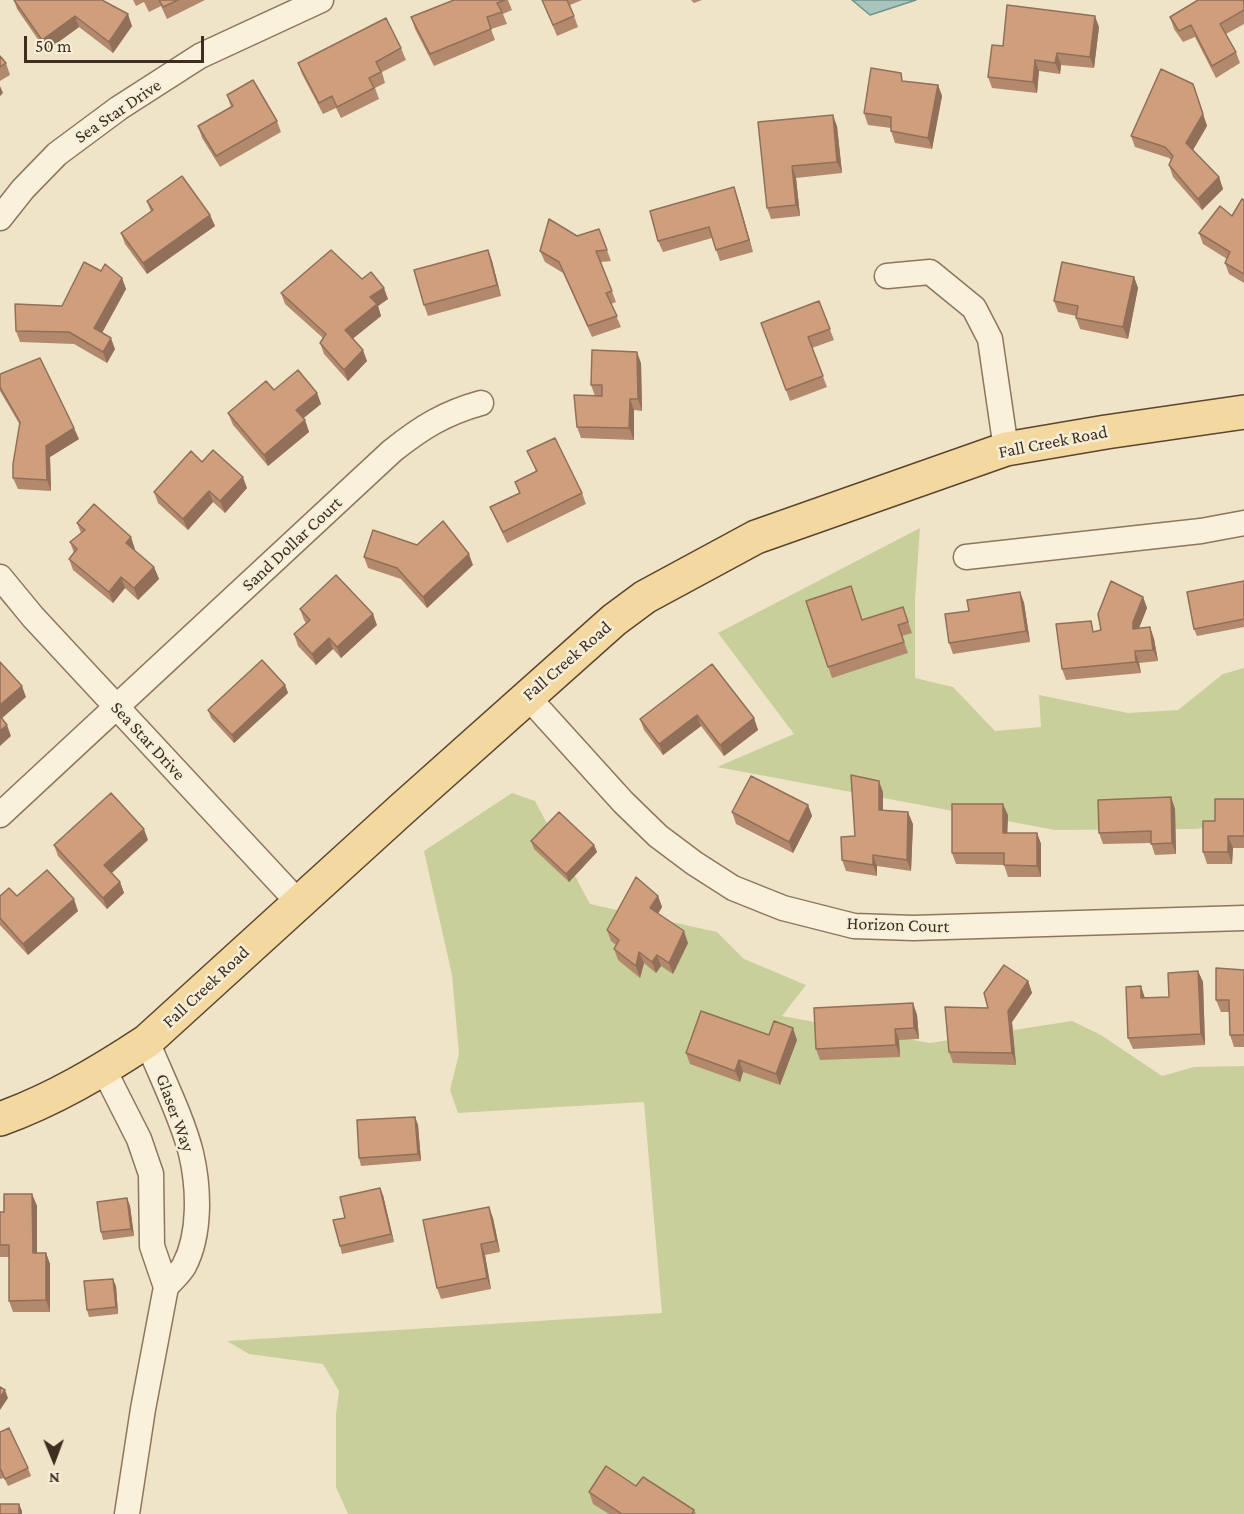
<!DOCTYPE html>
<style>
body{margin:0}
#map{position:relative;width:1244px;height:1514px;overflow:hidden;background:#f0e4c8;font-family:"Crimson Pro",serif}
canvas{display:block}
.north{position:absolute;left:24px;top:1430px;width:60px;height:60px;-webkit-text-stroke:4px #f7eed8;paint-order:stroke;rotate:179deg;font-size:16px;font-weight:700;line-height:24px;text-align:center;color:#3d2e20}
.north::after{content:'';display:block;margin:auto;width:21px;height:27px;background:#3d2e20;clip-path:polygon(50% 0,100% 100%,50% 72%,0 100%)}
.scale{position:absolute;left:24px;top:36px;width:180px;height:27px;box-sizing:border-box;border:3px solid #3d2e20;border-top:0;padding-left:8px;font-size:18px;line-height:21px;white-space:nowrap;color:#3d2e20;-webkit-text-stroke:4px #f7eed8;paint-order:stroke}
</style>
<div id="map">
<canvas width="1244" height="1514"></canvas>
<div class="north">N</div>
<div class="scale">50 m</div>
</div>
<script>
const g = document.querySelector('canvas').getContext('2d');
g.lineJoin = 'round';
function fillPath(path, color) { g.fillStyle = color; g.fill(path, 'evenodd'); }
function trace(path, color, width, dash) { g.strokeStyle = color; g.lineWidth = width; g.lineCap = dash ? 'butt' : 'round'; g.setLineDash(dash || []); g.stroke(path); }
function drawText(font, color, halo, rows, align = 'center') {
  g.font = font + ' "Crimson Pro",serif'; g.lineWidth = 5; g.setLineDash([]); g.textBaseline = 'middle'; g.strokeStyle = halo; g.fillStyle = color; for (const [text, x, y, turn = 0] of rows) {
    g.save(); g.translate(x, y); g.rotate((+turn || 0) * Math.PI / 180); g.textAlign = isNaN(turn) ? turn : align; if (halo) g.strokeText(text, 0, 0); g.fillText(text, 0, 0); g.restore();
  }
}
fillPath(new Path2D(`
 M920,528L915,600V678L953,687L995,731L1041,727L1039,695L1128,713L1178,710L1223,674L1244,668V824L1194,829L1055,830L717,767L794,734L718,633Z
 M512,793L535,801L590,904L717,932L744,959L806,985L782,1016L930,1043L1072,1021L1101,1035L1162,1076L1194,1067L1244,1066V1514H348L336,1487V1415L339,1391L323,1364L249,1354L227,1341L662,1313L644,1102L458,1113L450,1090L459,1054L452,975L424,851Z`), '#c9cf9b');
const water = new Path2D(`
 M852,0H916L870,15Z`);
fillPath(water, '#a9c4bc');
trace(water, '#6f938a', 1.5);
const street = new Path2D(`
 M0,218L23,189L57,154L119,108L200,56L321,0
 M887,276L930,272L974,308L990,339L1006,449
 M966,557L1201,531L1244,523
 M0,577L33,617L298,902
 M527,696L623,802L658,836L694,863L733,888L783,908L854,926L913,928L1244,918
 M0,815L392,451C422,427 445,413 481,403
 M147,1041C161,1076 182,1117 191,1153C199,1187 201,1234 184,1266C180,1273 172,1280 166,1287
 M104,1070L139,1139L151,1174L152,1246L166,1287L143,1409L127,1514`);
const primary = new Path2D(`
 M0,1119C53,1100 100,1072 147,1041L402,809L614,620L645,597L756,537L1006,449L1106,432L1244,412`);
trace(street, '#8d765c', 27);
trace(primary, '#5b4430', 36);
trace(street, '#faf1dc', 24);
trace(primary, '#f3d9a0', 33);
fillPath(new Path2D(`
 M14,0H102L132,26L113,53L79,27L46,51L17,9Z
 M133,0H205L167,19L161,6L149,12L144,2L136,6Z
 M454,0H508L512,10L503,14L507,24L491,29L495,40L434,66L415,29L411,17Z
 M542,0H582L570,5L578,27L557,36Z
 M691,0H702L694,3Z
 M1244,0V24L1226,34L1236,52L1240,63L1216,78L1195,37L1183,42L1174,29L1170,17Z
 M1099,27L1094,68L1061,65L1060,74L1039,71L1037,93L992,88L988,77L1003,46Z
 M401,48L406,60L382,72L385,83L375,88L379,99L341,118L336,108L323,114L302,74L298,63Z
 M0,56L6,63L10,75L0,81Z
 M903,81L938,85L942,96L932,149L895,143L891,131V128L868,125L864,113Z
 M1193,84L1207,126L1193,150L1219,177L1223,189L1202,210L1173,177L1169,165L1171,160L1169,158L1135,147L1131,136Z
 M227,95L277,121L281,132L220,167L202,138L198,126L231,107Z
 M758,122L837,126L842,173L796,178L800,216L771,219L767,208Z
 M738,199L753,252L720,261L712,238L663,252L658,241Z
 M1244,200V283L1229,274L1225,263L1227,259L1203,244L1199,233L1232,216Z
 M147,201L210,215L215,226L147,274L125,244L121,233L151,212Z
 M599,229L611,261L601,262L616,302L611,304L621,327L592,337L563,273L545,262L540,251L577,236Z
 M488,250L492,261L501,296L428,316L424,305Z
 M101,271L122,278L126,289L102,333L115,349L107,363L74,344L20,342L16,331L62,306Z
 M1134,277L1138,288L1128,339L1080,329L1076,318V316L1058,312L1054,301Z
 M362,279L388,299L378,306L381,316L353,338L367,361L348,381L324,354L320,343L323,338L285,304L281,293Z
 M819,301L834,340L812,348L827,387L790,401L761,323Z
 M641,363L642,411L634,410V440L581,438L577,427L595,396L591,385Z
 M0,374L79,439L50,457L51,491L18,489L13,478L20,425L0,391Z
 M274,390L317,393L321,404L303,418L305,420L309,432L268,466L233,425L228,413Z
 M527,451L582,493L586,504L507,543L495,518L490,507L519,493L515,482L536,471Z
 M202,462L247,488L225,513L213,502L188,530L158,503L154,492Z
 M77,523L135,549L134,550L154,567L159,579L138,600L125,588L113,603L73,570L69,559L74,553L70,542L81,533Z
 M364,557L473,565L427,608L401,579L368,568Z
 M1244,581V627L1197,636L1194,629Z
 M1020,592L1024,603L1030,642L953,654L949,643L969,611Z
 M1143,597L1147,608L1139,628L1150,627L1154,639L1158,661L1139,663L1141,673L1066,680L1062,669L1101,630Z
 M806,601L863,620L903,607L912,633L902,636L908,653L832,678Z
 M300,609L377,625L341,658L333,649L316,665L298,646L294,634L306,623L304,620Z
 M712,664L754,718L758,730L724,756L701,726L663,755L644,730L640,719Z
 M285,685L288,693L234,743L211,718L208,710Z
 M883,792V810L913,824L911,871L877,866V876L846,871L842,860Z
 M1171,797L1175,809L1176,854L1155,855L1151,843L1103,844L1099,833Z
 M1244,799V848H1233L1232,864H1207L1203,852L1215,821Z
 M808,805L812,816L793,853L736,824L732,812Z
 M1008,815L1007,833H1037L1041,844V877H1008L1004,865L956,864L952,853Z
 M148,840L112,873L120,882L124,893L107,909L58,856L54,845Z
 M531,841L594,845L597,852L569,882L534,849Z
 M0,896H17L78,911L28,955L0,925Z
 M658,896L662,907L658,914L688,943L673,974L661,966L656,973L644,963L640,978L618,960L614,949L616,945L611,941L607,930Z
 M1244,970V1047H1234L1230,1035L1229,1012H1221L1216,1000Z
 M1198,971L1203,982L1205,1045L1133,1049L1128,1038L1145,998L1169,997Z
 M1028,981L1032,993L1012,1022L1016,1065L953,1063L949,1052L988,1008Z
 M913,1003L917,1015L919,1039L899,1040L900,1057L820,1060L816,1049Z
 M769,1035L797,1040L780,1085L743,1072L740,1082L690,1064L686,1053Z
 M415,1117L418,1125L421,1161L361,1166L359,1158Z
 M32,1194L37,1206V1253H46L50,1264V1312H13L9,1301V1257H0V1212H4Z
 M383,1195L394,1242L342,1254L340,1246L345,1218Z
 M127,1198L130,1206L134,1236L103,1240L101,1232Z
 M493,1218L500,1252L485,1255L491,1289L441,1299L437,1288Z
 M116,1286L118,1314L89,1317L87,1310Z
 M0,1432L28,1468L31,1476L8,1486L4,1478L0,1479Z
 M636,1486L694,1510L696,1514H609L593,1504L589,1492Z`), '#b2896c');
fillPath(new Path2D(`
 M128,14L132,26L113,53L109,42Z
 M75,16L79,27L46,51L42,40Z
 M1095,16L1099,27L1094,68L1090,57Z
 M1057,53L1061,65L1060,74L1055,63Z
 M1035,60L1039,71L1037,93L1033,82Z
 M1193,84L1207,126L1190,155L1186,143Z
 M938,85L942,96L932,149L928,138Z
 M0,86L3,93L0,96Z
 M833,115L837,126L842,173L837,162Z
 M792,166L796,178L800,216L796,205Z
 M1219,177L1223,189L1202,210L1198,199Z
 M734,187L738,199L753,252L749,240Z
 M210,215L215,226L147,274L143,263Z
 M488,250L492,261L501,296L497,285Z
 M1134,277L1138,288L1128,339L1123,327Z
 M122,278L126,289L98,340L94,328Z
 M384,288L388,299L378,306L381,316L350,341L345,330L370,297Z
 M111,338L115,349L107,363L103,352Z
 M363,350L367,361L348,381L344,370Z
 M637,352L641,363L642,411L638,399Z
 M317,393L321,404L300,421L296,410Z
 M630,399L634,410V440L629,428Z
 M305,420L309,432L268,466L264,455Z
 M74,428L79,439L50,457L51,491L47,480L46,446Z
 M243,477L247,488L225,513L220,501Z
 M209,491L213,502L188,530L183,519Z
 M131,537L135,549L130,555L126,543Z
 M469,554L473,565L427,608L423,597Z
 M154,567L159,579L138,600L134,588Z
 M121,577L125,588L113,603L109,592Z
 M1020,592L1024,603L1030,642L1026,631Z
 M1143,597L1147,608L1137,633L1133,629V622Z
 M373,614L377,625L341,658L337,647Z
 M1150,627L1154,639L1158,661L1153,650Z
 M329,638L333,649L316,665L312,654Z
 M1135,651L1139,663L1141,673L1136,662Z
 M285,685L288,693L234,743L232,735Z
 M22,686L26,697L0,720V705Z
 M697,715L701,726L663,755L659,744Z
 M754,718L758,730L724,756L720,745Z
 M7,725L11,736L0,746V731Z
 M879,781L883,792V821L879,810Z
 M1171,797L1175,809L1176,854L1172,843Z
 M1003,804L1008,815L1007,844L1003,833Z
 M808,805L812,816L793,853L789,842Z
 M908,812L913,824L911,871L907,860Z
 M144,829L148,840L108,876L104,865Z
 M1037,833L1041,844V877L1037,866Z
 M1228,836L1233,848L1232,864L1228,852Z
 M594,845L597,852L569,882L566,874Z
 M873,855L877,866V876L873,865Z
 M120,882L124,893L107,909L103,898Z
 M658,896L662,907L654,920L650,908Z
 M74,899L78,911L28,955L23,944Z
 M684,931L688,943L673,974L669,963Z
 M639,952L644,963L640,978L636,966Z
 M657,955L661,966L656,973L652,962Z
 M1198,971L1203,982L1205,1045L1201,1034Z
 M1028,981L1032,993L1012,1022L1016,1065L1012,1053L1008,1011Z
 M1141,986L1145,998H1141Z
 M913,1003L917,1015L919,1039L914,1028Z
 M793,1028L797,1040L780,1085L776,1074Z
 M895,1029L899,1040L900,1057L896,1045Z
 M739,1060L743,1072L740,1082L735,1071Z
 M415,1117L418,1125L421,1161L418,1154Z
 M380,1188L383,1195L394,1242L391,1234Z
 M32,1194L37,1206V1264L33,1253Z
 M127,1198L130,1206L134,1236L131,1229Z
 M489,1207L493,1218L500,1252L496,1241Z
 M481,1244L485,1255L491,1289L487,1278Z
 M46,1253L50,1264V1312L46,1300Z
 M113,1279L116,1286L118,1314L116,1307Z
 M5,1390L8,1398L0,1410V1398Z
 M19,1504L22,1511V1514H19Z`), '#916f58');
const building = new Path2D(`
 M14,0H102L128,14L109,42L75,16L42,40Z
 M159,0H178L163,7Z
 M454,0H505L497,3L502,12L487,17L491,29L430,54L411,17Z
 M542,0H567L574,16L553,25Z
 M1198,0H1243L1244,3V10L1220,24L1236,52L1212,66L1191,25L1179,31L1170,17Z
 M1007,5L1095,16L1090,57L1057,53L1055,63L1035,60L1033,82L988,77L992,45L1003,46Z
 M386,18L401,48L376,62L381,72L369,78L374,88L337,107L332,96L319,103L298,63Z
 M0,56L6,63L0,67Z
 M871,68L901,73L902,81L938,85L928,138L891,131V117L864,113Z
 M1161,69L1193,84L1203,114L1186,143L1219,177L1198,199L1169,165L1173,156L1165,147L1131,136Z
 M253,80L277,121L216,156L198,126L233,106L227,95Z
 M833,115L837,162L792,166L796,205L767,208L758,122Z
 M182,176L210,215L143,263L121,233L153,210L147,201Z
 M734,187L749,240L716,250L709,227L658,241L650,211Z
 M1242,199L1244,200V274L1225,263L1230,252L1199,233L1220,206L1232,216Z
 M549,219L577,236L599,229L607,250L596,251L612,291L606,293L617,316L588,326L559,262L540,251Z
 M331,250L362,279L371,272L384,288L370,297L377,304L345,330L363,350L344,370L320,343L326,334L281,293Z
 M488,250L497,285L424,305L414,270Z
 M84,262L101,271L105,264L122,278L94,328L111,338L103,352L69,332L16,331L15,304L62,306Z
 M1062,262L1134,277L1123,327L1076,318L1078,306L1054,301Z
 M819,301L830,329L808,337L823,376L786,390L761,323Z
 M592,350L637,352L638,399H630L629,428L577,427L574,395L602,396V385H591Z
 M40,358L74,428L46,446L47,480L13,478V464L20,422L0,387V374Z
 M298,370L317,393L296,410L305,420L264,455L228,413L266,381L274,390Z
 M555,438L582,493L503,532L490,507L520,493L515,482L537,471L527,451Z
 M213,450L243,477L220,501L209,491L183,519L154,492L191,451L202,462Z
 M94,504L131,537L126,543L154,567L134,588L121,577L109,592L69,559L77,549L70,542L85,530L77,523Z
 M443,521L469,554L423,597L397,568L364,557L373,530L417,545Z
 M336,575L373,614L337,647L329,638L312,654L294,634L310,620L300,609Z
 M1111,581L1143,597L1133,622V629L1150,627L1153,650L1135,651L1136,662L1062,669L1056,624L1091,621L1093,632L1101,630L1098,614Z
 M1244,581V619L1194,629L1187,592Z
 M851,586L862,620L903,607L908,622L898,625L904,642L828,667L806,601Z
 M1020,592L1026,631L949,643L945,614L969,611L967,600Z
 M262,660L285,685L232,735L208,710Z
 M0,662L22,686L0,705Z
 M712,664L754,718L720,745L697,715L659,744L640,719Z
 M0,716L7,725L0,731Z
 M851,775L879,781V810L908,812L907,860L873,855V865L842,860L841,837L855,836Z
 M751,776L808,805L789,842L732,812Z
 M111,793L144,829L104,865L120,882L103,898L54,845Z
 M1171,797L1172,843L1151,844V831L1099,833L1098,800Z
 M1215,799H1244V836H1228V852H1203V821H1215Z
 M952,804H1003V833H1037V866L1004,865V853H952Z
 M559,812L594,845L566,874L531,841Z
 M47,870L74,899L23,944L0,918V896L9,888L17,896Z
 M636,877L658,896L650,908L684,931L669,963L657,955L652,962L639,952L636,966L614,949L619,940L607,930Z
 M1004,965L1028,981L1008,1011L1012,1053L949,1052L945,1007L988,1008L984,993Z
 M1216,968L1244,970V1035H1230L1229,1000H1216Z
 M1198,971L1201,1034L1128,1038L1126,987L1141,986V998L1169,997L1168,973Z
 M913,1003L914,1028L895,1029L896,1045L816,1049L814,1008Z
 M701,1011L769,1035L774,1021L793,1028L776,1074L739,1060L735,1071L686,1053Z
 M415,1117L418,1154L359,1158L357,1120Z
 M380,1188L391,1234L340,1246L333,1220L345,1218L340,1197Z
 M4,1194H32L33,1253H46V1300L9,1301V1245H0V1212H4Z
 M127,1198L131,1229L101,1232L97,1202Z
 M489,1207L496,1241L481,1244L487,1278L437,1288L423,1220Z
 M113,1279L116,1307L87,1310L84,1281Z
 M0,1387L5,1390L0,1398Z
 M9,1428L28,1468L5,1479L1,1470H0V1432Z
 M606,1466L636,1486L643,1477L694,1510L692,1514H622L589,1492Z
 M0,1504H19V1514H0Z`);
fillPath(building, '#cf9f7d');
trace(building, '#916f58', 1.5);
drawText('18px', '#3d2e20', '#f7eed8', [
 ["Sea Star Drive",118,111,-34],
 ["Fall Creek Road",1053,442,-11],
 ["Sand Dollar Court",292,544,-43],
 ["Fall Creek Road",567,661,-41],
 ["Sea Star Drive",148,741,47],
 ["Horizon Court",898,925,2],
 ["Fall Creek Road",206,987,-43],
 ["Glaser Way",175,1113,70]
]);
</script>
